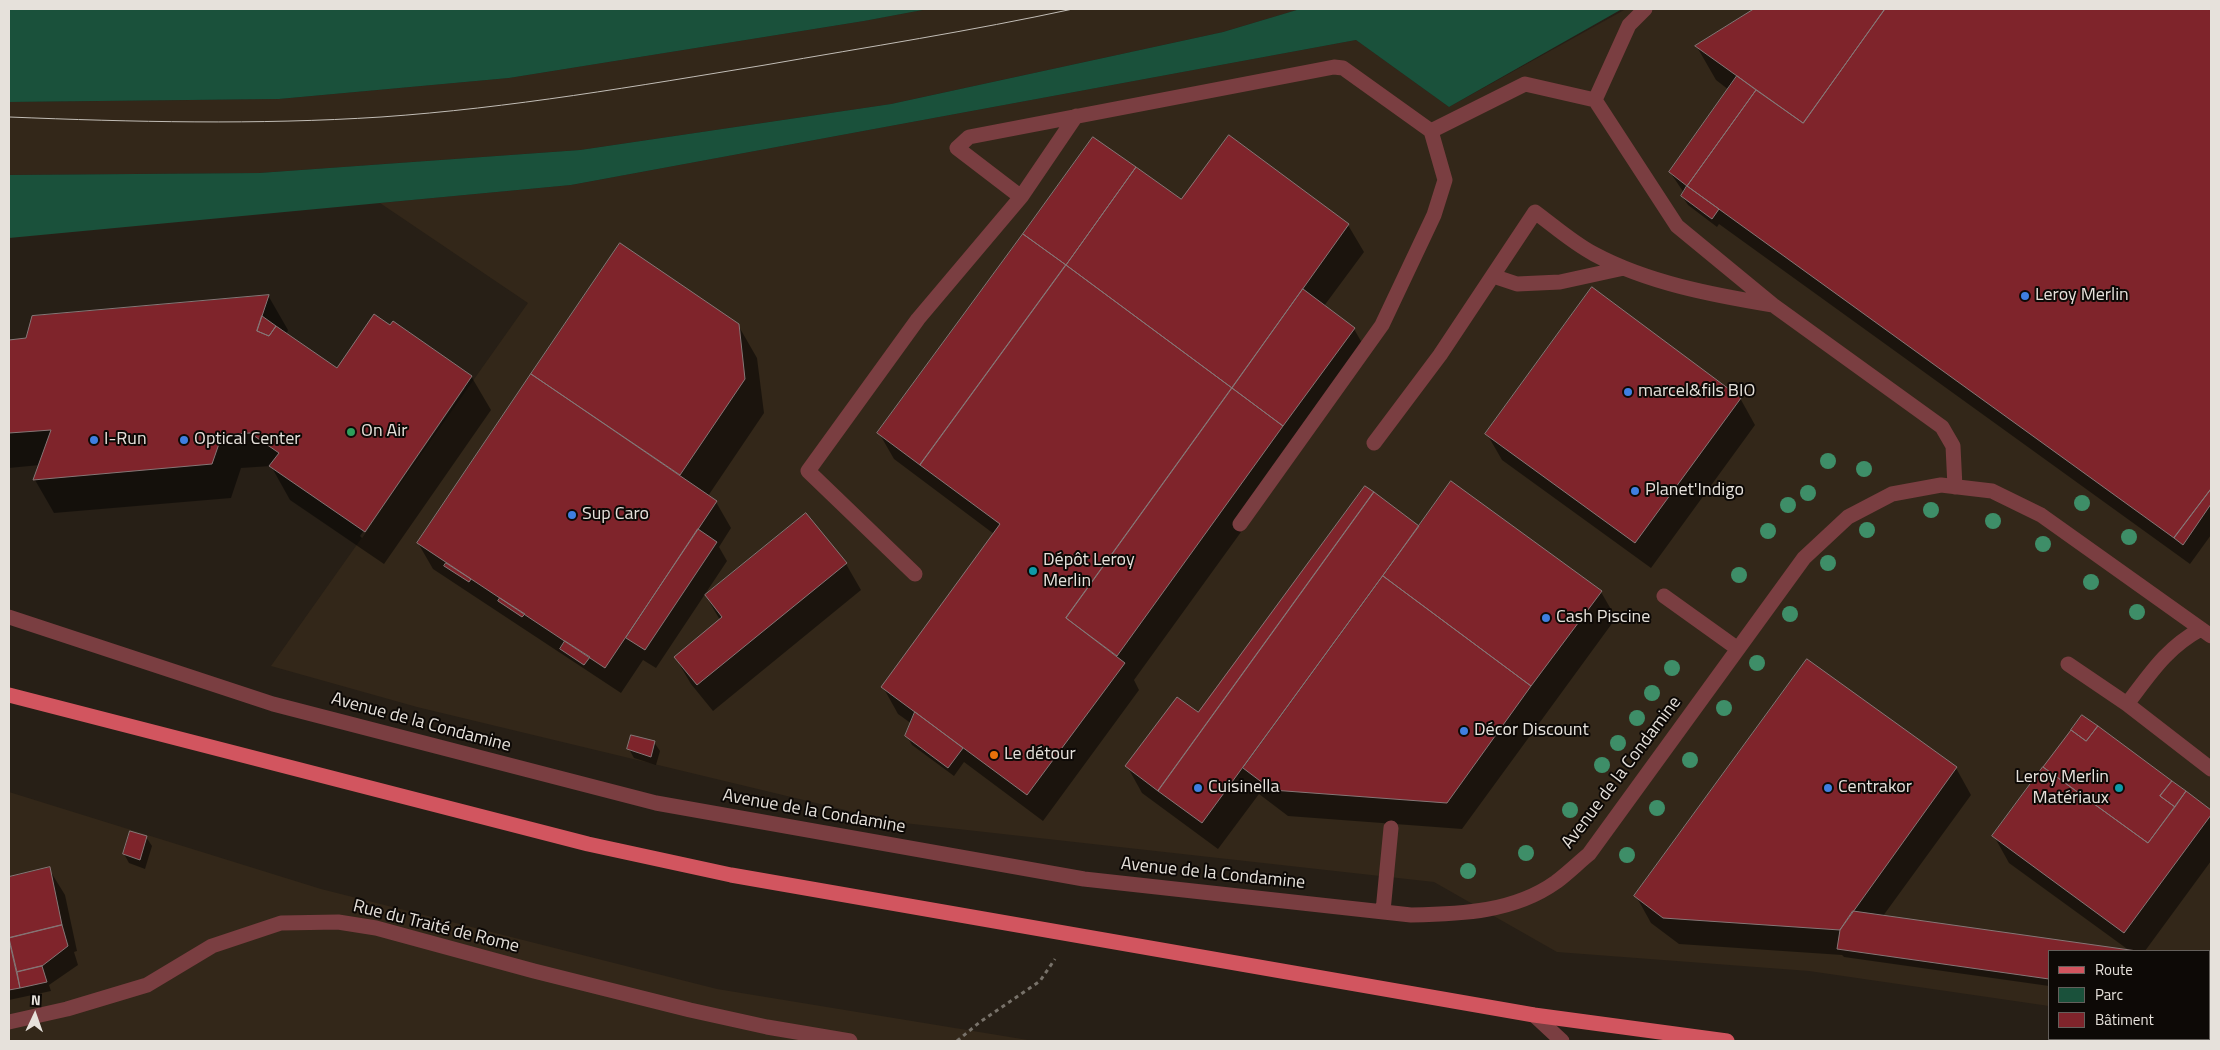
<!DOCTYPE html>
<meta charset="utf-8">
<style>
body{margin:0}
#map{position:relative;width:2220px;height:1050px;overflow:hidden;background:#271f16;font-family:"Titillium Web",sans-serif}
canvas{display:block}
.frame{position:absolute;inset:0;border:10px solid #e6e1db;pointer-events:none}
.legend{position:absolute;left:2048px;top:950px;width:162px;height:90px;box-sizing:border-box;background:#0d0906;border:1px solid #645f5b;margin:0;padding:6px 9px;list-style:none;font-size:15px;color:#e6e1db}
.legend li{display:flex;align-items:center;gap:10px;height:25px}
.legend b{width:25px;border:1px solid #645f5b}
.north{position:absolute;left:10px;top:990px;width:50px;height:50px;-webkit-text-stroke:4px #0d0906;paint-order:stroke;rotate:3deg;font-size:14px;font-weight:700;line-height:20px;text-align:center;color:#e6e1db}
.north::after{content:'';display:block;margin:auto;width:18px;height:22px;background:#e6e1db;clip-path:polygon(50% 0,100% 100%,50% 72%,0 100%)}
</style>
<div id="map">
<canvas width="2220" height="1050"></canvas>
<div class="frame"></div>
<ul class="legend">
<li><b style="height:6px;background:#d2555f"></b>Route</li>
<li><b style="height:14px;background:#1a513b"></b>Parc</li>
<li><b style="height:14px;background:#7f242b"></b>Bâtiment</li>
</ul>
<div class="north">N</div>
</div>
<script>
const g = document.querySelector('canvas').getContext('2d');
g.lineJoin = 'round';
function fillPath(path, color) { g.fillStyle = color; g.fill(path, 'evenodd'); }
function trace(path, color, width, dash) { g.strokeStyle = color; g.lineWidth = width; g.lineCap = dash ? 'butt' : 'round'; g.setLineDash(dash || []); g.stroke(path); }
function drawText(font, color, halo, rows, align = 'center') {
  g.font = font + ' "Titillium Web",sans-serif'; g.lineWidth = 4; g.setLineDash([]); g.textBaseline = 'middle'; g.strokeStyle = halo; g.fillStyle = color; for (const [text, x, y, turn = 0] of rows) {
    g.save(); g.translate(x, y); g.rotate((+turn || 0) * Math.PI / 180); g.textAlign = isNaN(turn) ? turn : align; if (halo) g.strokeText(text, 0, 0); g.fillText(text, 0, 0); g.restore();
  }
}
fillPath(new Path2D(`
 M928,9H1300L1223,32L891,104L580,150L259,173L9,175V102L279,99L509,78L864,21Z
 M1626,9H2211V1030H2209V951H2049V1006L1809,971L1557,952L1434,882L895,822L417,707L271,666L528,303L380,203L571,185L1356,40L1449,107Z
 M9,792L321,889L717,989L1034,1041H9Z`), '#332719');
fillPath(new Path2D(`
 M9,9H928L864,21L509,78L279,99L9,102Z
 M1300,9H1622L1449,107L1356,40L571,185L9,238V175L259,173L580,150L891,104L1223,32Z`), '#1a513b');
fillPath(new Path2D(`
 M1756,9H2211V535L2190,564L1719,224L1717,227L1688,205L1682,196L1684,193L1670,172L1729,90L1716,80L1697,47Z
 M1229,137L1348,225L1364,252L1324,306L1354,329L1369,355L1134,680L1139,690L1043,821L964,762L954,776L912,745L907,736L912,724L898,714L883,687L994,534L894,459L879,433L1181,201Z
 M620,245L738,325L757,358L764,413L708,496L716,502L731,528L719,547L727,561L656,668L643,660L621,693L433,569L418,543Z
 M269,297L288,330L286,335L337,370L471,376L491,410L384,564L290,500L271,466L241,468L231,498L54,513L35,480L40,465L9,468V341L27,339L33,318ZM462,388H465L362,538L360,536Z
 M1740,398L1755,425L1651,568L1502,460L1487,434Z
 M1419,528L1601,592L1616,618L1462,829L1288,816L1259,794L1218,849L1142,793L1127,766L1198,714Z
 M846,564L861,590L713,711L691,684L675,657L720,620L706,596Z
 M1807,661L1956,768L1971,795L1883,916L2128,951H2049V986L1844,957L1842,955L1679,944L1651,923L1636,896Z
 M654,742L660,751L656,765L634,758L629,749Z
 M2185,792L2211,812V861L2145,951H2130L2009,863L1994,836Z
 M146,837L152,846L145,869L129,863L124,854Z
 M49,869L65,895L77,951L74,952L78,965L49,985L51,991L9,1000V878Z`), '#0007');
const building = new Path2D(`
 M1754,9H1885L1803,123L1695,46Z
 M1885,9H2211V489L2174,538L1687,186L1756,90L1803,123Z
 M1737,76L1756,90L1687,186L1669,172Z
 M1229,135L1349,224L1232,388L1066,265L1136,167L1181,199Z
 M1093,137L1136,167L1066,265L1023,234Z
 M1687,186L1719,209L1712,219L1681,196Z
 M1023,234L1066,265L920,465L877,433Z
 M620,243L739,324L745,379L680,475L531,374Z
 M1066,265L1232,388L1066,618L1125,663L1027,795L881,687L1000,524L920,465Z
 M1592,287L1741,398L1635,543L1485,434Z
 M1303,289L1355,328L1283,426L1232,388Z
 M269,295L257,331L269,336L276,326L337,368L374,314L390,325L393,321L472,376L365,532L269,466L279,453L250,433L222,435L212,464L33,480L51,430L9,433V340L26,338L32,316Z
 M262,316L276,326L269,336L257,331Z
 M531,374L717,501L605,668L417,543Z
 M1232,388L1283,426L1117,656L1066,618Z
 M1451,481L1602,591L1531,686L1383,576Z
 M1365,486L1374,492L1158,791L1125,766L1177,697L1198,712Z
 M2211,489V504L2183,545L2174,538Z
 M1374,492L1419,526L1202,823L1158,791Z
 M806,513L847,563L697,685L674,657L722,617L705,595Z
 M698,529L717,542L645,650L626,638Z
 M446,563L471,579L469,582L444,566Z
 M1383,576L1531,686L1447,803L1272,790L1243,768Z
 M500,598L525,614L522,617L498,601Z
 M565,641L590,657L584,665L560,649Z
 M1807,659L1957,767L1840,930L1663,918L1634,896Z
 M915,712L963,748L948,768L905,736Z
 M2082,715L2098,726L2086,741L2071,730Z
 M2098,726L2172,781L2160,796L2175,807L2148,843L2043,767L2071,730L2086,741Z
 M631,735L655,741L651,757L627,749Z
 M2043,767L2148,843L2186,791L2211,810V815L2124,933L1992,836Z
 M2172,781L2186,791L2175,807L2160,796Z
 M130,831L147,836L140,860L123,854Z
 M50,867L62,925L9,938V877Z
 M1853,911L2137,951H2049V979L1837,949L1840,930Z
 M62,925L68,946L42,966L17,972L9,938Z
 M9,940L20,988L9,990Z
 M42,966L47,982L20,988L17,972Z`);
fillPath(building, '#7f242b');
trace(building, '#867676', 1);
trace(new Path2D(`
 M957,1041L980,1022L1040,981L1055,959`), '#78726a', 3, [4, 4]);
trace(new Path2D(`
 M1645,9L1629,25L1595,100L1677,226L1773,305L1942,427L1953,446L1955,487
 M1021,197L1076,116
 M1493,276L1517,284L1560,282L1624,268
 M1374,443L1440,355L1535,212C1554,226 1573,243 1594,254C1648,283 1713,295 1773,305
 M1240,524L1382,325L1434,215L1445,180L1431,131
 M915,574L808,471L918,319L1021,197L957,148L969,137L1334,67L1343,68L1431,131L1525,84L1595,100
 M1664,596L1738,649
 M9,617L273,704L656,803L1084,879L1411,915C1462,914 1514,912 1556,882C1568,873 1578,863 1589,854L1804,558L1848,517L1892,494L1941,485L1992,491L2041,515L2211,636
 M2068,664L2127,704L2211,769
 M2127,704C2150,674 2166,648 2201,629
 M1383,911L1391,828
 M1534,1015L1562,1041
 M9,1022L67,1009L147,985L212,946L281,923L338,922L376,928L534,971L690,1010L767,1027L850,1041`), '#7a3e41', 15);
trace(new Path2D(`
 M9,695L588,844L731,875L1534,1015L1727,1041`), '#d2555f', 15);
trace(new Path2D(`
 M9,117C133,122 257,125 381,117C510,108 637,86 765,65C868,47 971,31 1073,9`), '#c2bdb6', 1);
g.fillStyle = '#3e8e68';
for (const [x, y] of [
 [1828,461],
 [1864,469],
 [1808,493],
 [2082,503],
 [1788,505],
 [1931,510],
 [1993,521],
 [1867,530],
 [1768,531],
 [2129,537],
 [2043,544],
 [1828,563],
 [1739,575],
 [2091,582],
 [2137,612],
 [1790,614],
 [1757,663],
 [1672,668],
 [1652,693],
 [1724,708],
 [1637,718],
 [1618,743],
 [1690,760],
 [1602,765],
 [1657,808],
 [1570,810],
 [1526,853],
 [1627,855],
 [1468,871]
]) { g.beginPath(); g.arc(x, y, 8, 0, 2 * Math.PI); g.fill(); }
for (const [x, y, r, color] of [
 [2025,296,5,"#3f7fe0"],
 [1628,392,5,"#3f7fe0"],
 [351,432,5,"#2e9e5b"],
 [94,440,5,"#3f7fe0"],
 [184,440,5,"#3f7fe0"],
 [1635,491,5,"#3f7fe0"],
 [572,515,5,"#3f7fe0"],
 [1033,571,5,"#0f9aa8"],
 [1546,618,5,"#3f7fe0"],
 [1464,731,5,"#3f7fe0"],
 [994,755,5,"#e8710a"],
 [1198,788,5,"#3f7fe0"],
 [1828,788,5,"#3f7fe0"],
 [2119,788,5,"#0f9aa8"]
]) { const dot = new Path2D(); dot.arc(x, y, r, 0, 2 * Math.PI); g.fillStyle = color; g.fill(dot); trace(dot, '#0d0906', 2); }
drawText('18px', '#e6e1db', '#0d0906', [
 ["Leroy Merlin",2035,296],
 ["marcel&fils BIO",1638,392],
 ["On Air",361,432],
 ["I-Run",104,440],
 ["Optical Center",194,440],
 ["Planet'Indigo",1645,491],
 ["Sup Caro",582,515],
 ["Dépôt Leroy",1043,561],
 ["Merlin",1043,582],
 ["Cash Piscine",1556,618],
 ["Décor Discount",1474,731],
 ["Le détour",1004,755],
 ["Leroy Merlin",2109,778,"right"],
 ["Matériaux",2109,799,"right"],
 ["Cuisinella",1208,788],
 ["Centrakor",1838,788]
], 'left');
drawText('18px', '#e6e1db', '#0d0906', [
 ["Avenue de la Condamine",421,723,15],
 ["Avenue de la Condamine",1622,773,-53],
 ["Avenue de la Condamine",814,812,10],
 ["Avenue de la Condamine",1213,874,6],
 ["Rue du Traité de Rome",436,927,14]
]);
</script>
